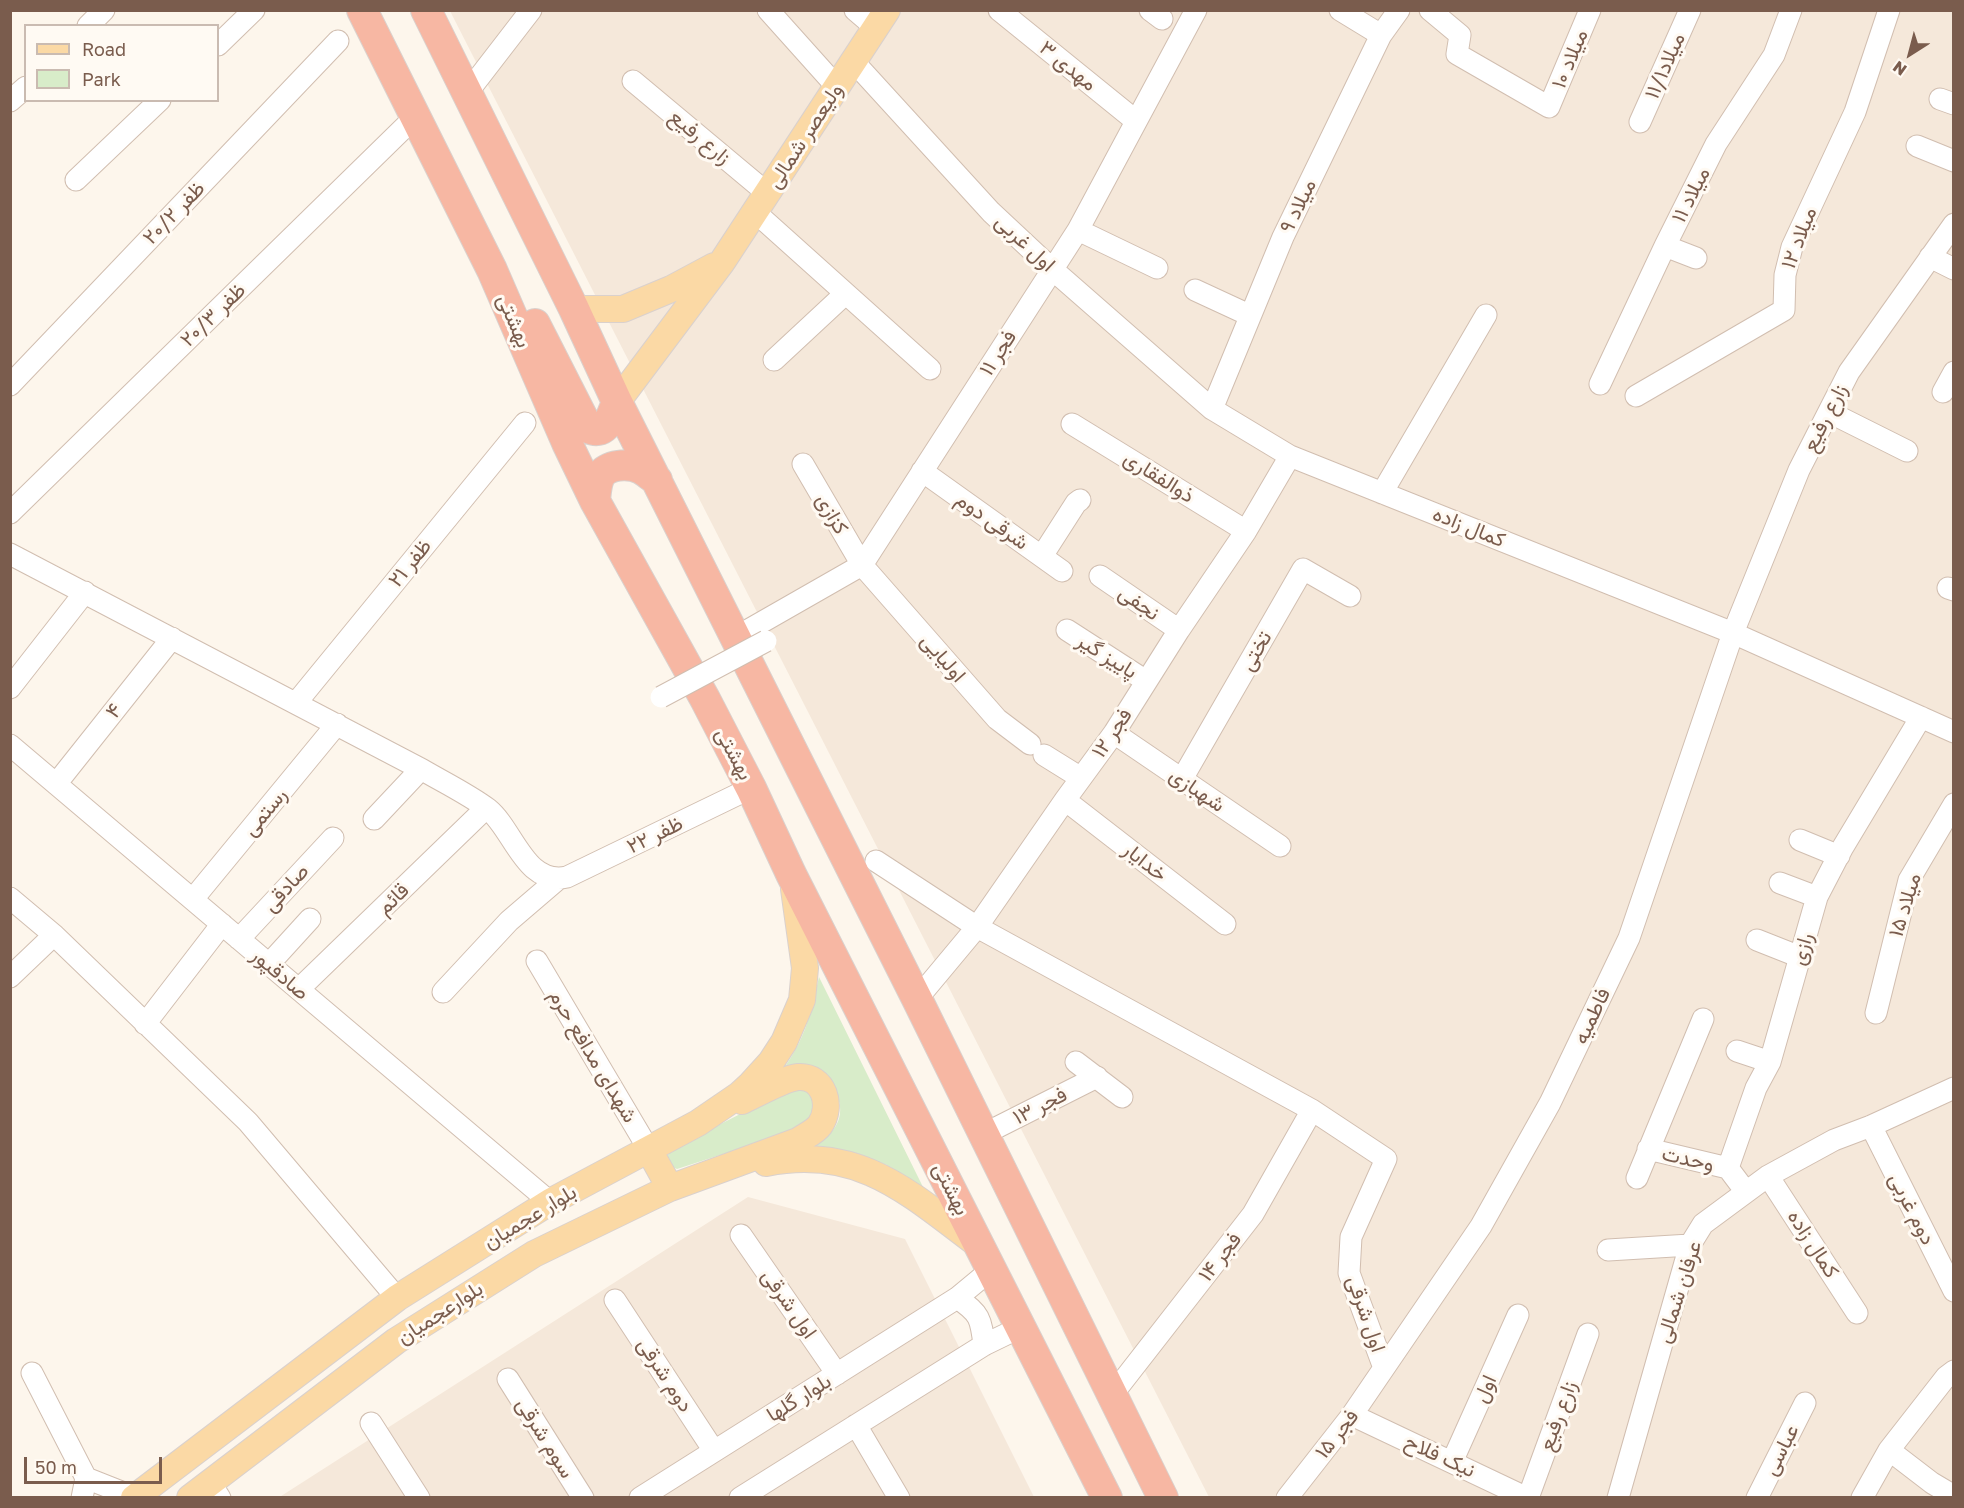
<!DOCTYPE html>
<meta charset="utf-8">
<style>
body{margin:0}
#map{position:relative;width:1964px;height:1508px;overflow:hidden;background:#fdf6ec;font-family:"Golos Text",sans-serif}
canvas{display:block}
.frame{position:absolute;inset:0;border:12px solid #7a5c4d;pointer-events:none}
.legend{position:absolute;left:24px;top:24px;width:195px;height:78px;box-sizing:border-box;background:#fffaf3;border:2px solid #cabbb1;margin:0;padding:8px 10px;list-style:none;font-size:18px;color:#7a5c4d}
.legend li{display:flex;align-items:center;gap:12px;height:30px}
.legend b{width:30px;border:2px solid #cabbb1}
.north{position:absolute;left:1880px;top:24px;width:60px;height:60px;-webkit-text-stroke:4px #fffaf3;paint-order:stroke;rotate:216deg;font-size:16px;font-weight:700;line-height:24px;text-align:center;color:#7a5c4d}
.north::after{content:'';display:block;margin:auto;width:21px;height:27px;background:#7a5c4d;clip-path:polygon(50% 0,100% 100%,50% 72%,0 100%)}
.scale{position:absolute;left:24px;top:1457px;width:138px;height:27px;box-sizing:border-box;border:3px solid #7a5c4d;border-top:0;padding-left:8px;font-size:18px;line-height:21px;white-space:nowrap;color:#7a5c4d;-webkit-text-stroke:4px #fffaf3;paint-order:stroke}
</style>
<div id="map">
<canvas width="1964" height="1508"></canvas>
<div class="frame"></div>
<ul class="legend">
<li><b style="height:8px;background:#fbd9a5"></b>Road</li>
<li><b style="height:16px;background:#d8ecc9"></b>Park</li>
</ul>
<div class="north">N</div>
<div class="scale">50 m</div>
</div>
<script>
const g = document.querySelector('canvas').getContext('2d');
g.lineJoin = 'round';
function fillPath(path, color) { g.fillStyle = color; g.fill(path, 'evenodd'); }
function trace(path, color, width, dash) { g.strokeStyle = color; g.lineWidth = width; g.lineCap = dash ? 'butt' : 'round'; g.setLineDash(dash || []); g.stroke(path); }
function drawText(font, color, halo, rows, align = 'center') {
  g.font = font + ' "Golos Text",Vazirmatn,sans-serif'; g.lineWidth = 6; g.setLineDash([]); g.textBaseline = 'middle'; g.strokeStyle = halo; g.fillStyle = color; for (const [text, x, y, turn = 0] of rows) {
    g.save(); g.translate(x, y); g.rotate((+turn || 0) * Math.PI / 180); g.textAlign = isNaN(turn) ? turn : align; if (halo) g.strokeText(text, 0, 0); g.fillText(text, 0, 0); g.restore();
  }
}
fillPath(new Path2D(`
 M450,11H1953V1497H1209Z
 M748,1197L905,1239L1034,1497L278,1498Z`), '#f5e8da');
fillPath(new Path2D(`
 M819,977L923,1187L887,1165L868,1158L809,1149C825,1140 842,1127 840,1107C840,1102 837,1096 835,1092L782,1071C806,1037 810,1016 819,977Z
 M796,1088C807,1090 812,1095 818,1104L803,1128L677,1169L668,1165L666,1160L670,1150L785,1091Z`), '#d8ecc9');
const minor = new Path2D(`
 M768,10L837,87
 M855,10L876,28
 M999,10L1136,121
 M1150,10L1162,19
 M1340,10L1381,35
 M1430,10L1460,35L1457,54L1549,107L1590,10
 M88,26L104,10
 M218,45L254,10
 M854,62L991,212L1052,269L1212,409L1290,456L1733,633L1954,732
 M633,81L767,193
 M467,93L531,10
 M1940,99L1954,104
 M10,101L26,87
 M1640,122L1690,10
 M1917,146L1954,161
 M76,180L160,100
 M755,212L930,369
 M1078,230L1157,268
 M1665,246L1696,258
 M1930,257L1954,269
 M1195,290L1249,315
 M774,360L845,294
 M1600,384L1665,246L1716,144L1774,55L1791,10
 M10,385L338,41
 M1943,392L1954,372
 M1636,396L1784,310L1785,275L1792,247L1855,112L1889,10
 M1212,409L1283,237L1381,35L1399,10
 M1829,412L1907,451
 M1072,424L1246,531
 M803,464L862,565L997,719L1030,744
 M922,471L1062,571
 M1382,493L1486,315
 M10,513L415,117
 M10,554L421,769C443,782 468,794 488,809C514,830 525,886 567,877L751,788
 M1042,556L1076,503L1080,500
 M1100,576L1179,630
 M1948,588L1954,590
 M1067,630L1146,681
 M736,637L862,565L1078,230L1196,10
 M10,688L85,592
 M296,703L525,423
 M1114,733L1280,846
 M10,745L550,1202
 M1044,755L1081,778
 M1182,779L1303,569L1350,596
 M56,784L172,638
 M1065,800L1225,924
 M374,819L421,769
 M1800,840L1839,856
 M876,861L977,927L1312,1110L1386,1159L1351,1237L1349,1273L1384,1368
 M1780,883L1817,897
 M10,898L54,935L248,1122L397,1298
 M193,899L337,724
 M239,939L333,838
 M1757,940L1800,957
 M537,961L649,1150
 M269,964L310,919
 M10,977L54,935
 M299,989L486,808
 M443,992L509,921L558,879
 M917,999L977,927L1065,800L1114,733L1179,630L1246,531L1290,456
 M1876,1013L1909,880L1954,804
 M145,1024L222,924
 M1737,1051L1770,1062
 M1076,1062L1122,1097
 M1871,1126L1954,1291
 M984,1134L1097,1077
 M1648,1149L1728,1168
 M1768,1176L1857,1313
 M1637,1178L1703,1019
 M1746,1192L1728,1168L1756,1088L1770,1062L1817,897L1843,847L1921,717
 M741,1235L837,1374
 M1608,1250L1690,1245
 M957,1298C980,1313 981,1319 984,1345
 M615,1300L714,1451
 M32,1373L86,1478
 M508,1379L583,1498
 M1112,1395L1253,1214L1312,1110
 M1352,1415L1527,1498
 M371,1423L419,1498
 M856,1425L899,1498
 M1889,1450L1932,1483L1954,1496
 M1452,1462L1518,1315
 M210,1482L220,1498
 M82,1498L86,1478L134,1497
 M640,1498L957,1298L992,1269
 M740,1498L984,1345L1021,1327
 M1287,1498L1352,1415L1481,1226L1550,1103L1629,938L1733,633L1799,470L1849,372L1954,224
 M1528,1498L1588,1334
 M1618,1498L1690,1245L1703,1224L1768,1176L1834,1140L1871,1126L1954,1088
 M1757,1498L1805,1403
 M1862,1498L1889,1450L1946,1377L1954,1371`);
const major = new Path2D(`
 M574,309H623L671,289L714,266
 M617,402L722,262L887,10
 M649,1150L670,1188
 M766,1163C860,1144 910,1194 980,1246
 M134,1498L397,1298L550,1202L698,1123L739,1095L751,1084L771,1062L784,1042L802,1000L805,968L794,889
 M190,1498L396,1341L534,1254L670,1188L798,1141C805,1136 815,1132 820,1125C833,1106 824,1075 798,1077C785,1078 755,1095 742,1101`);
const highway = new Path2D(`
 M362,10L492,270L567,443L595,501L705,699L751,788L791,874L1107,1498
 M426,10L574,309L617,402L917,999L1163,1498
 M535,324L588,428C607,437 611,416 617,402
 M595,501C596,492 596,484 600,476C608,464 628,463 641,469C646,472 652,477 657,480`);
trace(minor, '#d1beb0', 23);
trace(major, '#dad1cd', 28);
trace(highway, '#dad1cd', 32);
trace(minor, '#fff', 21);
trace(major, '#fbd9a5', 26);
trace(highway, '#f7b7a3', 30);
const minorBridge = new Path2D(`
 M661,697L766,641`);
trace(minorBridge, '#d1beb0', 23, []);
trace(minorBridge, '#fff', 21);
drawText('21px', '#7a5c4d', '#fffaf3', [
 ["میلاد ۱۰",1570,59,-67],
 ["مهدی ۳",1068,66,39],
 ["میلاد۱۱/۱",1665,66,-66],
 ["ولیعصر شمالی",805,136,-57],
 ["زارع رفیع",700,137,40],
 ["میلاد ۱۱",1691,195,-63],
 ["میلاد ۹",1298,206,-64],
 ["ظفر ۲۰/۲",174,213,-46],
 ["میلاد ۱۲",1799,238,-69],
 ["اول غربی",1025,243,43],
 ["ظفر ۲۰/۳",213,315,-44],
 ["بهشتی",514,321,67],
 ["فجر ۱۱",998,353,-57],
 ["زارع رفیع",1825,418,-63],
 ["ذوالفقاری",1159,477,32],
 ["کزازی",832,514,60],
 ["شرقی دوم",992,521,35],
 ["کمال زاده",1469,527,22],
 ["ظفر ۲۱",410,563,-51],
 ["نجفی",1139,603,35],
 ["تختی",1256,651,-60],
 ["پاییز گیر",1107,656,32],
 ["اولیایی",943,658,49],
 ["۴",114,711,-52],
 ["فجر ۱۲",1112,733,-56],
 ["بهشتی",734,754,62],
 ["شهبازی",1197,790,34],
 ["رستمی",265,812,-50],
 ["ظفر ۲۲",655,835,-26],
 ["خدایار",1145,862,38],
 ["صادقی",286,888,-47],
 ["قائم",393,899,-44],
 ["میلاد ۱۵",1905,905,-73],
 ["رازی",1802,949,-74],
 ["صادقپور",280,974,40],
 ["فاطمیه",1592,1016,-65],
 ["شهدای مدافع حرم",593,1056,59],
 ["فجر ۱۳",1040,1106,-27],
 ["وحدت",1688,1159,13],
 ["بهشتی",951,1189,63],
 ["دوم غربی",1912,1209,63],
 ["بلوار عجمیان",530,1217,-31],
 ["کمال زاده",1813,1244,57],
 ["فجر ۱۴",1220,1257,-52],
 ["عرفان شمالی",1679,1292,-72],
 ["اول شرقی",789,1304,55],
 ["بلوارعجمیان",440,1313,-33],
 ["اول شرقی",1366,1314,71],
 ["دوم شرقی",665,1375,57],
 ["اول",1485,1389,-66],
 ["بلوار گلها",799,1398,-32],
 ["زارع رفیع",1558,1416,-70],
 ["فجر ۱۵",1337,1434,-52],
 ["سوم شرقی",545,1438,58],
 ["عباسی",1781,1450,-63],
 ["نیک فلاح",1440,1456,25]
]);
</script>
